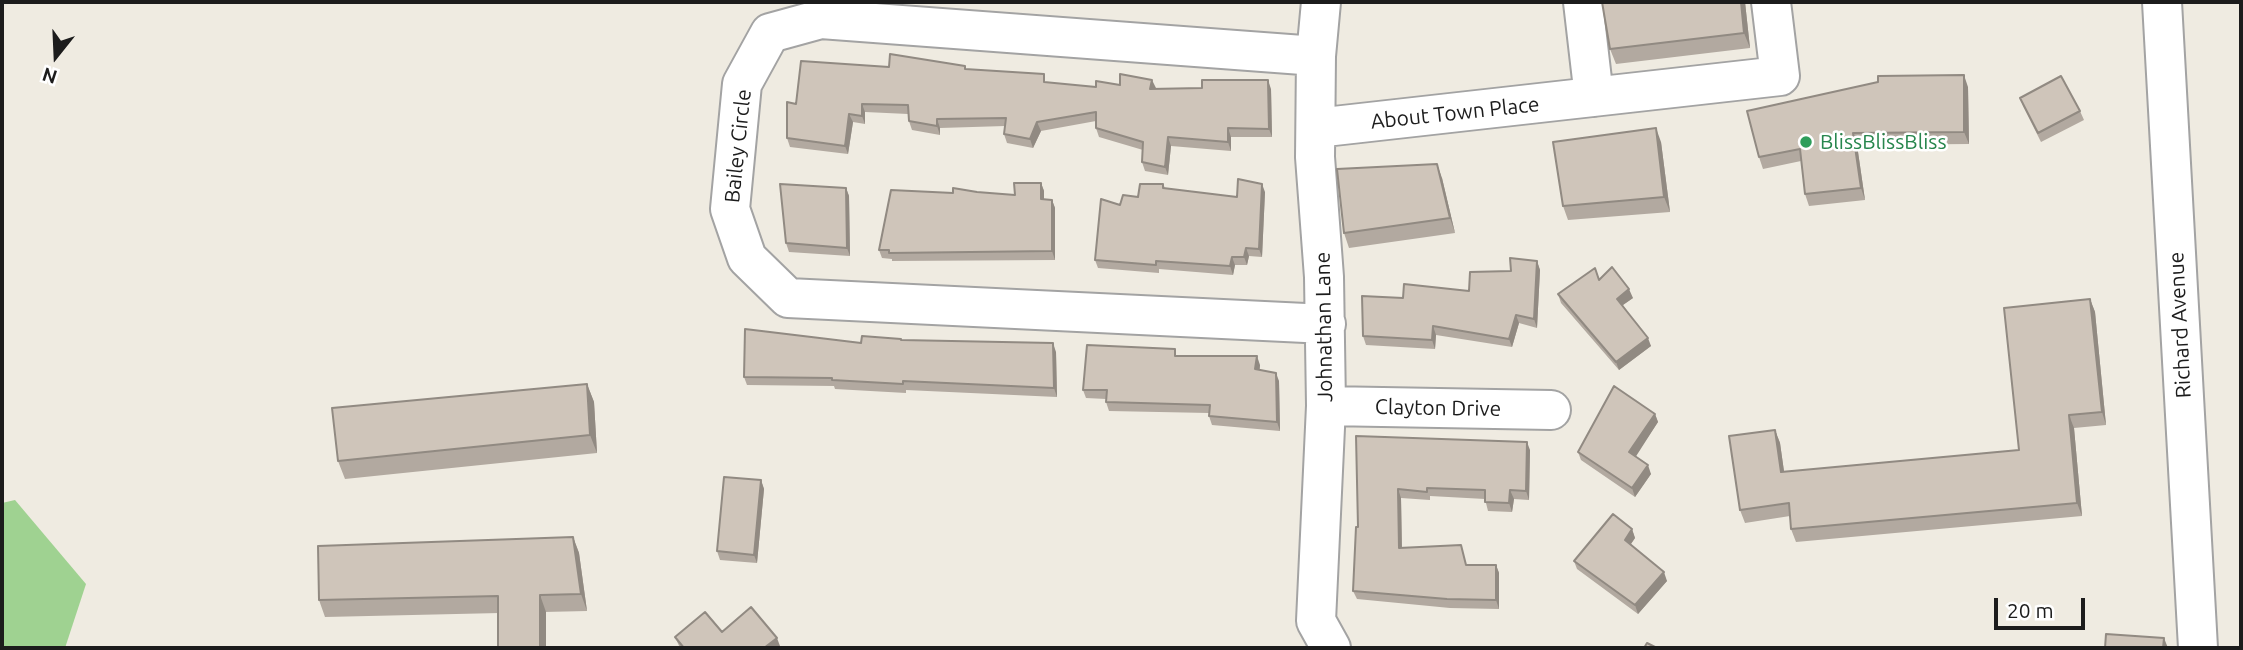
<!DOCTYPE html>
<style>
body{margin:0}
#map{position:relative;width:2243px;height:650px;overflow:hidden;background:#efebe1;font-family:Ubuntu,sans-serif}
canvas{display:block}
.frame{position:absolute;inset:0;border:4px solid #1c1c1c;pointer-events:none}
.north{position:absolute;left:21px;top:21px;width:70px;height:70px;-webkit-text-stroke:5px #fff;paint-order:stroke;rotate:198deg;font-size:19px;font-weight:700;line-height:28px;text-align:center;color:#1c1c1c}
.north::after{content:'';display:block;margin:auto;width:24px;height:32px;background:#1c1c1c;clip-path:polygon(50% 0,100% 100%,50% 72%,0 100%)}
.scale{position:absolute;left:1994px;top:598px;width:91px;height:32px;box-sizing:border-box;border:4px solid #1c1c1c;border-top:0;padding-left:9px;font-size:21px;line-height:24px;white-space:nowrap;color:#1c1c1c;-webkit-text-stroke:5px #fff;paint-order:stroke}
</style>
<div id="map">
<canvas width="2243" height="650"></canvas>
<div class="frame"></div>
<div class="north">N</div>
<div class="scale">20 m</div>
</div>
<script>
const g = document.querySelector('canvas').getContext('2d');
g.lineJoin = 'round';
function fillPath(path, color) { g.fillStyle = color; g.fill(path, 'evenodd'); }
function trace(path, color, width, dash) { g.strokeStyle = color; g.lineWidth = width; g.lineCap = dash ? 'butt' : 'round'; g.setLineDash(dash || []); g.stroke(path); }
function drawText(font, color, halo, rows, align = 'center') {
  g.font = font + ' Ubuntu,sans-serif'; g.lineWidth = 5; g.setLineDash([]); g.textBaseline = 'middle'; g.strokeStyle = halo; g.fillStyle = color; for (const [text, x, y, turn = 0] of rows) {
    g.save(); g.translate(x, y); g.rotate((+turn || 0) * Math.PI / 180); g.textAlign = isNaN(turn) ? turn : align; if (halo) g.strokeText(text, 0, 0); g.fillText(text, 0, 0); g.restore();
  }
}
fillPath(new Path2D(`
 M15,500L86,584L65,648H2V503Z`), '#9fd291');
const minor = new Path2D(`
 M1321,2L1316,56L1315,157L1324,277L1326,406L1316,621L1331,648
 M1583,2L1594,97
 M2162,2L2198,648
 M1316,56L821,19L770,33L742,84L730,209L747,258L788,298L1326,324
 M1316,128L1780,76L1771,2
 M1326,406L1551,410`);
trace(minor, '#a3a3a3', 42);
trace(minor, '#fff', 38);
fillPath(new Path2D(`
 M1234,2H1275V3Z
 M1602,2H1745L1750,48L1616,64L1610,49Z
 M965,66L966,69L1047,83L1096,87L1155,89H1271L1272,137H1231V151L1171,146L1168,175L1145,171L1142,162L1143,150L1099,137L1096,128V121L1041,131L1033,148L1007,143L1004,134L1005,126L940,128V135L912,130L909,121L908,114L865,112V124L853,122L848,154L790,147L787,138L796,104L889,67Z
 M1968,87L1969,144L1857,145L1865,200L1809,206L1805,194L1801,161L1763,169L1759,157Z
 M2020,98L2080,111L2084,120L2041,142L2023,106Z
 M1661,142L1670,212L1568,220L1563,206Z
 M1442,178L1455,233L1349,248L1344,233Z
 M1041,183L1044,191V199L1052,200L1055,208V260L892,261V259L882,258L879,250L953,193L977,192L1015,195Z
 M1163,184L1165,188L1237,197L1265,192L1262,257L1249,256L1247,265H1235L1233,275L1159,269V273L1098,268L1095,260L1120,205Z
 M846,188L849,196L850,256L789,252L786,243Z
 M1537,261L1540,270L1537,328L1519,323L1512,347L1436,335L1435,349L1366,345L1363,336L1403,298L1469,291L1511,271Z
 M1599,279L1633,298L1623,305L1651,346L1619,370L1561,303L1558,294Z
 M2090,299L2095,312L2106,425L2074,428L2082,516L1796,542L1791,529L1790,516L1745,523L1740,510L1775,430L1780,443L1784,472L2019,450Z
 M901,340L1056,352L1057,397L906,390V393L835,389L834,386L747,385L744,377L861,343Z
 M1178,356L1260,365L1259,370L1279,381L1280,431L1212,425L1209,416V413L1109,411L1106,402V399L1086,398L1083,390Z
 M587,384L594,402L597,453L345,479L338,461Z
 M1655,414L1658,422L1635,456L1651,474L1635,497L1581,460L1578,452Z
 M1356,436L1530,450L1529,500L1514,499L1512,512L1488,511L1485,499L1430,496V500L1401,498L1402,548L1467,565H1496L1499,573V609L1450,608L1357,599L1353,591L1358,527Z
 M761,480L764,489L757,563L720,560L717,551Z
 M1632,529L1635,538L1631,544L1667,581L1638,614L1577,569L1574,561Z
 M573,537L579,553L587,611L325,617L319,600Z
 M675,637L780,646L778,648H680Z`), '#b2a9a0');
fillPath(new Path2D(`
 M1741,2H1745L1750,48L1744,33Z
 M1964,75L1968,87L1969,144L1964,132Z
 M1152,80L1156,88L1150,89Z
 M1268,80L1271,89L1272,137L1269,129Z
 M862,104L865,112V124L862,116Z
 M849,114L853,122L848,154L845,146Z
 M937,119L940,128V135L937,126Z
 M1037,122L1041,131L1033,148L1030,139Z
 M1228,128L1231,137V151L1228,142Z
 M1656,128L1661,142L1670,212L1664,197Z
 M1853,133L1857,145L1865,200L1861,188Z
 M1168,137L1171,146L1168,175L1165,167Z
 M1437,164L1442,178L1455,233L1450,218Z
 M1041,183L1044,191V207L1041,199Z
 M1262,184L1265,192L1262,257L1259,249Z
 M846,188L849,196L850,256L847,248Z
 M1052,200L1055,208V260L1052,251Z
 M1246,248L1249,256L1247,265L1244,257Z
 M1232,257L1235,265L1233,275L1230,266Z
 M1537,261L1540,270L1537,328L1534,319Z
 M1629,289L1633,298L1620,307L1617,299Z
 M2090,299L2095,312L2106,425L2102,412Z
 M1516,315L1519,323L1512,347L1509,339Z
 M1433,326L1436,335L1435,349L1432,340Z
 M1648,338L1651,346L1619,370L1616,362Z
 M1053,343L1056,352L1057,397L1054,388Z
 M1257,356L1260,365L1259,377L1255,369Z
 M1276,373L1279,381L1280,431L1277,422Z
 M587,384L594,402L597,453L590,435Z
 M1655,414L1658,422L1633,461L1629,452Z
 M2069,415L2074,428L2082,516L2077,503Z
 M1775,430L1780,443L1786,485L1781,472Z
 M1527,442L1530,450L1529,500L1526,491Z
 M1648,465L1651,474L1635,497L1632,488Z
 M761,480L764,489L757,563L754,555Z
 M1398,489L1401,498L1402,556L1399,548Z
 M1510,490L1514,499L1512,512L1509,503Z
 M1632,529L1635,538L1628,548L1625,540Z
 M573,537L579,553L587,611L581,594Z
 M1496,565L1499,573V609L1496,600Z
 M1664,572L1667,581L1638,614L1635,605Z
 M540,595L546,612V648H540Z
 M777,638L780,646L778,648H764Z
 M2164,638L2168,648H2163Z`), '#918a82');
const building = new Path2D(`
 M1602,2H1741L1744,33L1610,49Z
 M890,54L965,66V69L1044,74V82L1096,87V81L1120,85V74L1152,80L1150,89L1202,88V80H1268L1269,129L1228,128V142L1168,137L1165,167L1142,162L1143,142L1096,128V112L1037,122L1030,139L1004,134L1006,118L937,119V126L909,121L908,105L862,104V116L849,114L845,146L787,138V102L796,104L801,61L889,67Z
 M1964,75V132L1853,133L1861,188L1805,194L1800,149L1759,157L1747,111L1878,82V76Z
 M2061,76L2080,111L2038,133L2020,98Z
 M1656,128L1664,197L1563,206L1553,142Z
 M1437,164L1450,218L1344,233L1337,169Z
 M1238,179L1262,184L1259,249L1246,248L1244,257H1232L1230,266L1156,261V265L1095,260L1101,199L1120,205L1123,195L1138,197L1140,184H1163V188L1237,197Z
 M1014,183H1041V199L1052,200V251L889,253V250H879L891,190L953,193V188L977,192L1015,195Z
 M780,184L846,188L847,248L786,243Z
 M1510,258L1537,261L1534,319L1516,315L1509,339L1433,326L1432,340L1363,336L1362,296L1403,298L1404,284L1469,291L1470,272L1511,271Z
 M1612,267L1629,289L1617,299L1648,338L1616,362L1558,294L1595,268L1599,280Z
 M2090,299L2102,412L2069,415L2077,503L1791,529L1789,503L1740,510L1729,436L1775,430L1781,472L2019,450L2004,308Z
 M745,329L861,343L862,336L901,339V340L1053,343L1054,388L903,381V384L832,380V378L744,377Z
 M1087,345L1175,349V356H1257L1255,369L1276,373L1277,422L1209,416L1210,405L1106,402L1107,390H1083Z
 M587,384L590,435L338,461L332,408Z
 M1614,386L1655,414L1629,452L1648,465L1632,488L1578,452Z
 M1356,436L1527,442L1526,491L1510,490L1509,503L1485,502V490L1427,488V492L1398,489L1399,548L1461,545L1466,565H1496V600L1447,599L1353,591L1356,527H1358Z
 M724,477L761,480L754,555L717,551Z
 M1613,514L1632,529L1625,540L1664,572L1635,605L1574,561Z
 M573,537L581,594L540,595V648H498V596L319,600L318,546Z
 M751,607L777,638L764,648H684L675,637L705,612L722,632Z
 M2106,634L2164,638L2163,648H2105Z
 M1647,643L1657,648H1644Z`);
fillPath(building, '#cfc5ba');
trace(building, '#918a82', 2);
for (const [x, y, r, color] of [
 [1806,142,7,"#2e9e5b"]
]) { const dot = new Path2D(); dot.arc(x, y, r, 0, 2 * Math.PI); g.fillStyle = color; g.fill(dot); trace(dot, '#fff', 2.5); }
drawText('21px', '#1c1c1c', '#fff', [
 ["About Town Place",1455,113,-6],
 ["Bailey Circle",738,146,-84],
 ["Richard Avenue",2180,325,-93],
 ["Johnathan Lane",1324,327,-91],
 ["Clayton Drive",1438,408,1]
]);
drawText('21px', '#27864d', '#fff', [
 ["BlissBlissBliss",1820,142]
], 'left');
</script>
